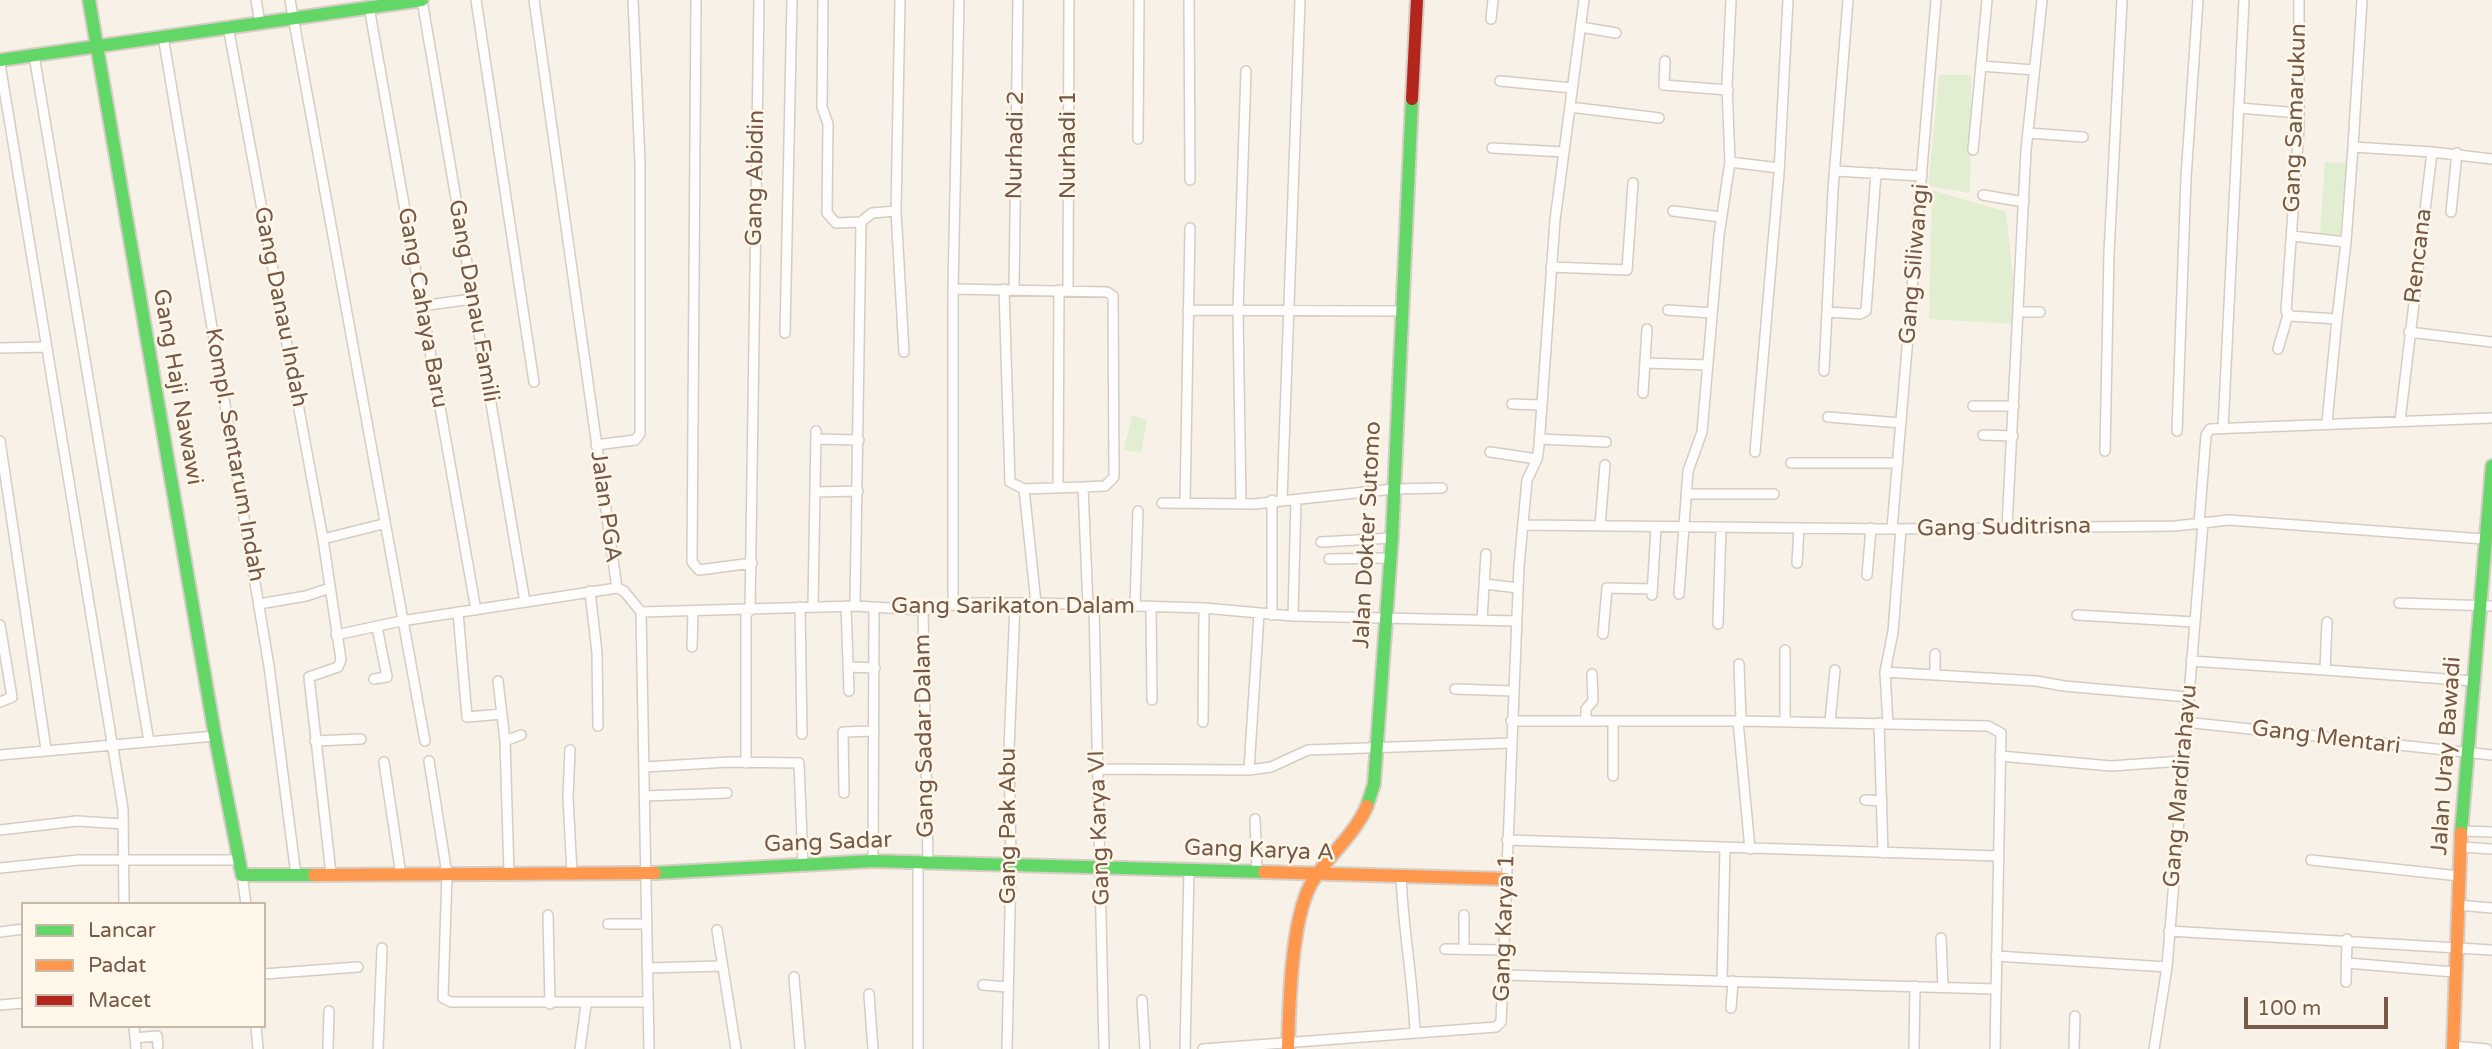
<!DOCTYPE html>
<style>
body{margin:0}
#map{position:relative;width:2492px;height:1049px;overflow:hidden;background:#f7f1e7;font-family:"Varela Round",sans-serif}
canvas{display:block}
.legend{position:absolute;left:21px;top:902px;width:245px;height:126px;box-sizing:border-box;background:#fff7e9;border:2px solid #c8b8a8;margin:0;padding:9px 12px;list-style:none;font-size:21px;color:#765947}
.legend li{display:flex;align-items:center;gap:14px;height:35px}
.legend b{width:35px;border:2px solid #c8b8a8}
.scale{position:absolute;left:2244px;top:997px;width:144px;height:32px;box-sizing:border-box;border:4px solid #765947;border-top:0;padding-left:9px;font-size:21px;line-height:24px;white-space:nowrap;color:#765947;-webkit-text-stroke:5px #fff7e9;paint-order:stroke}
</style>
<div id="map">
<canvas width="2492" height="1049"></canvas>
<ul class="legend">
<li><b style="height:9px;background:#63d668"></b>Lancar</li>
<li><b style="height:9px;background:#ff974d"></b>Padat</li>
<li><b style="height:9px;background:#b3261e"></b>Macet</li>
</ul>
<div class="scale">100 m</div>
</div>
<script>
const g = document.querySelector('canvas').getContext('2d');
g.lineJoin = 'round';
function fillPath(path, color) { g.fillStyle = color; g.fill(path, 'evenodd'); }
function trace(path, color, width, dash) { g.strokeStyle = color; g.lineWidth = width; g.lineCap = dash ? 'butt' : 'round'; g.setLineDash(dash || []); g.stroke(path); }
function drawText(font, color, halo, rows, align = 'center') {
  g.font = font + ' "Varela Round",sans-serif'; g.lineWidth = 5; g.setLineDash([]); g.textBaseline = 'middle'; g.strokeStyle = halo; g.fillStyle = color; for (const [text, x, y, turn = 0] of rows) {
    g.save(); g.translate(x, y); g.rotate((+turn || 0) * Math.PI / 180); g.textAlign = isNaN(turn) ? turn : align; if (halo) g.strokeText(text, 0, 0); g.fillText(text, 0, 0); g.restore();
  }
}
fillPath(new Path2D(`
 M1939,75H1971L1970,193L1928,186Z
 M2325,162L2347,163L2340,236L2320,234Z
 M1932,190L2006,212L2018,324L1929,319Z
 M1132,415L1147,420L1141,453L1124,450Z`), '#e2eed1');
const street = new Path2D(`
 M256,0L260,23
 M290,0L425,741
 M422,0L525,602
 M476,0L534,382
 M534,0L617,588L624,591L641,612L649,1049
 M696,0L692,562L699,570L752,563
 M823,0L822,107L828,124L827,213L836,223L861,222
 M1189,0L1190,180
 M2299,0V127L2286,311L2291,316L2337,319L2327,422
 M2362,0L2353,147L2432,152
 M369,7L476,610
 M1491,19L1493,0
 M228,26L323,539L341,660L338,667L309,677L331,874
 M1581,27L1616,33
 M163,36L269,666L296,875
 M34,55L149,742
 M1665,61L1664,85L1728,90
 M0,64L123,809L124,904
 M1981,66L2034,70
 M1500,81L1572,88
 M1570,107L1659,118
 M2239,108L2299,113
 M2028,133L2083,137
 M1138,139L1139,0
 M1492,148L1564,152
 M1973,150L1987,0
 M1730,162L1779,168
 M1835,171L1922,176
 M1983,195L2024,202
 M896,211L904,352
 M1673,211L1721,217
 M2451,212L2457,153
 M2292,236L2346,242L2337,319
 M2346,242L2353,147
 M1551,267L1627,270L1633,183
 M953,289L959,0
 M1004,289L1010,482L1024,489L1083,487
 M1014,290L1018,0
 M1068,290L1069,0
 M421,306L472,299
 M1188,310L1400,311
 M1668,310L1712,313
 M1827,312L1860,314L1866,311L1876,173
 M2018,312H2040
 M2409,332L2492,342
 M785,333L792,0
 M0,348L46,347
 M2278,349L2288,315
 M1645,363L1708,365
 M1824,371L1833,190L1848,0
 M1643,393L1647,329
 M1512,404L1540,405
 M1973,406H2014
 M1828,417L1901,423
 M2400,421L2432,152L2492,159
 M2223,428L2244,0
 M2177,431L2186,178L2198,0
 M1983,435L2013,436
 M816,439L859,440
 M1539,439L1606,442
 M0,441L46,749
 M596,445L635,440L640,434V162L633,0
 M2105,451L2109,253L2122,0
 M1490,452L1537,459
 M1755,452L1779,173L1788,0
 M1791,463H1898
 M1058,487L1059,290
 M1024,489L1036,603
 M815,492L858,491
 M1686,494H1774
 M1282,499L1300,0
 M1272,500V615
 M1162,503L1254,504L1393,489L1442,488
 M1185,503L1190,228
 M1241,504L1238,311L1246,71
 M2199,524L2206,435L2210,429L2492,418
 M1523,525L1892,529L2175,526L2229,520L2484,539
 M1600,526L1605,465
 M2007,527L2026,150L2042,0
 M1892,529L1936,0
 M323,539L383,524
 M1321,542L1392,538
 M1329,559L1391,558
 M1797,563L1799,528
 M1867,575L1871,528
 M1485,584L1518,588
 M590,591L597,653L598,726
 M1679,594L1688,471L1702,432L1719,235L1730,162L1727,86L1731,0
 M1652,595L1656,527
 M2399,603L2492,606
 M259,604L306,596L330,588
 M953,604V289L1107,292L1113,296L1114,477L1105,486L1083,487L1088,606
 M813,606L816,431
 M846,606L849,691
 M855,606L861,222L872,213L896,211L900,0
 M1094,606L1104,1049
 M1135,606L1138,511
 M1151,606L1152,700
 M800,607L802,734
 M923,610L928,862
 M746,611V763
 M750,611L759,0
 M458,612L467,717L502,714
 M641,612L855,606L923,610L967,603H1036L1204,608L1293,616L1517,621
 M2077,615L2194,622
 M1293,616L1296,500
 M1482,620L1486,554
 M1718,624L1721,527
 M0,625L12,697L0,702
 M1603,634L1607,588L1652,589
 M336,635L401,621L617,588
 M692,647L693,611
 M1785,650V721
 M2191,661L2325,670L2327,622
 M1739,664L1741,721
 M848,667L875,668
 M2325,670L2473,681
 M1885,672L2036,681L2064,686L2188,697
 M1935,675V654
 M374,679L387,677L377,627
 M498,681L505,741
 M1455,689L1512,691
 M1511,721H1741L1988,726L2001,733L1995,1049
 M1586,721V709L1593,701L1592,674
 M1613,721V776
 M1738,721L1750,849
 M1203,722L1204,608
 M1830,722L1835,670
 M2185,722L2492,755
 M1879,723L1883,853
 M1888,724L1885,672L1893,632L1901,529
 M315,741L361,739
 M570,750L568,797L572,873
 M0,755L215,736
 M2000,756L2111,766L2182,761
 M429,761L447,874L443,998L451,1002H648
 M384,762L401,875
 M645,767L729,762L799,763L803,864
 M1097,769L1249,770L1271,767L1308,750L1511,743
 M1249,770L1259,614
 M844,793L843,732L874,731
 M644,796L727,793
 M1865,800L1882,801
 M1255,819L1257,873
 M0,830L77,821L123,824
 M2461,831L2492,832
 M1507,840L1998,856
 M2461,847L2492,849
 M2311,860L2459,876
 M873,861L874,608
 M918,862V1049
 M0,868L79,860H239
 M509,873L505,741L521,735
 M242,875L246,904
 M1401,876C1403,929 1413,980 1415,1032
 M2457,905L2492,908
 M548,915L550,1004
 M1464,915V950
 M608,924H647
 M717,930L736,1049
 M2169,931L2492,950
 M0,932L23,929
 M1941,938L1943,987
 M1445,949L1505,950
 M1996,956L2167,967
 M2347,963L2454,972
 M647,968L722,966
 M264,974L358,967
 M1504,975L1995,989
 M794,977L800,1049
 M1722,981L1725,848
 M2346,982L2347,939
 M983,985L1007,987
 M869,994L873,1049
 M1142,1000L1145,1049
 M0,1005L23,1003
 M1731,1008L1733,981
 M134,1026L136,1049
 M256,1026L258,1049
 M135,1038L157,1036L158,1046
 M2453,1046L2487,1049
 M328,1049L329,1011
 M378,1049L382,948
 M580,1049L586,1005
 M1007,1049L1011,864L1009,749L1015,604
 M1185,1049L1189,871
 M1203,1049L1483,1028L1496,1027L1501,1022L1519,566L1527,480L1537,459L1539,446L1555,220L1584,0
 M1914,1049L1915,986
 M2074,1049L2075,1016
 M2154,1049L2167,967L2203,523`);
const fast = new Path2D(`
 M89,0L215,736L242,875H314
 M0,60L422,0
 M1367,806L1374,784L1392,538L1412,99
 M2461,833L2492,466
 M655,873L873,861L1264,872`);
const slow = new Path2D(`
 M1264,872L1506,879
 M314,875L655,873
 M1288,1049C1289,1007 1291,920 1311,884C1327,856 1354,836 1367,806
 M2453,1049L2461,833`);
const jam = new Path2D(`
 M1412,99L1417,0`);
trace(street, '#d6ccc3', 12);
trace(fast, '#d7cdc4', 16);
trace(slow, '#d7cdc4', 16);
trace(jam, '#d7cdc4', 16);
trace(street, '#fefdfb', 9);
trace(fast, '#63d668', 12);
trace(slow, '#ff974d', 12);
trace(jam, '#b3261e', 12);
drawText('23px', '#765947', '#fff7e9', [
 ["Gang Samarukun",2296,118,-88],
 ["Nurhadi 2",1016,145,-89],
 ["Nurhadi 1",1069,145,-90],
 ["Gang Abidin",756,178,-89],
 ["Rencana",2419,256,-83],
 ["Gang Siliwangi",1915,264,-85],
 ["Gang Danau Famili",473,301,80],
 ["Gang Danau Indah",280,307,79],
 ["Gang Cahaya Baru",422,308,80],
 ["Gang Haji Nawawi",177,387,80],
 ["Kompl. Sentarum Indah",234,455,80],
 ["Jalan PGA",605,507,82],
 ["Gang Suditrisna",2004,528,-1],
 ["Jalan Dokter Sutomo",1368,535,-87],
 ["Gang Sarikaton Dalam",1013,607],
 ["Gang Sadar Dalam",925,736,-91],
 ["Gang Mentari",2326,738,7],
 ["Jalan Uray Bawadi",2447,756,-86],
 ["Gang Mardirahayu",2181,786,-85],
 ["Gang Pak Abu",1009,826,-90],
 ["Gang Karya VI",1100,828,-92],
 ["Gang Sadar",828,843,-2],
 ["Gang Karya A",1259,851,2],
 ["Gang Karya 1",1505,928,-88]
]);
</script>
